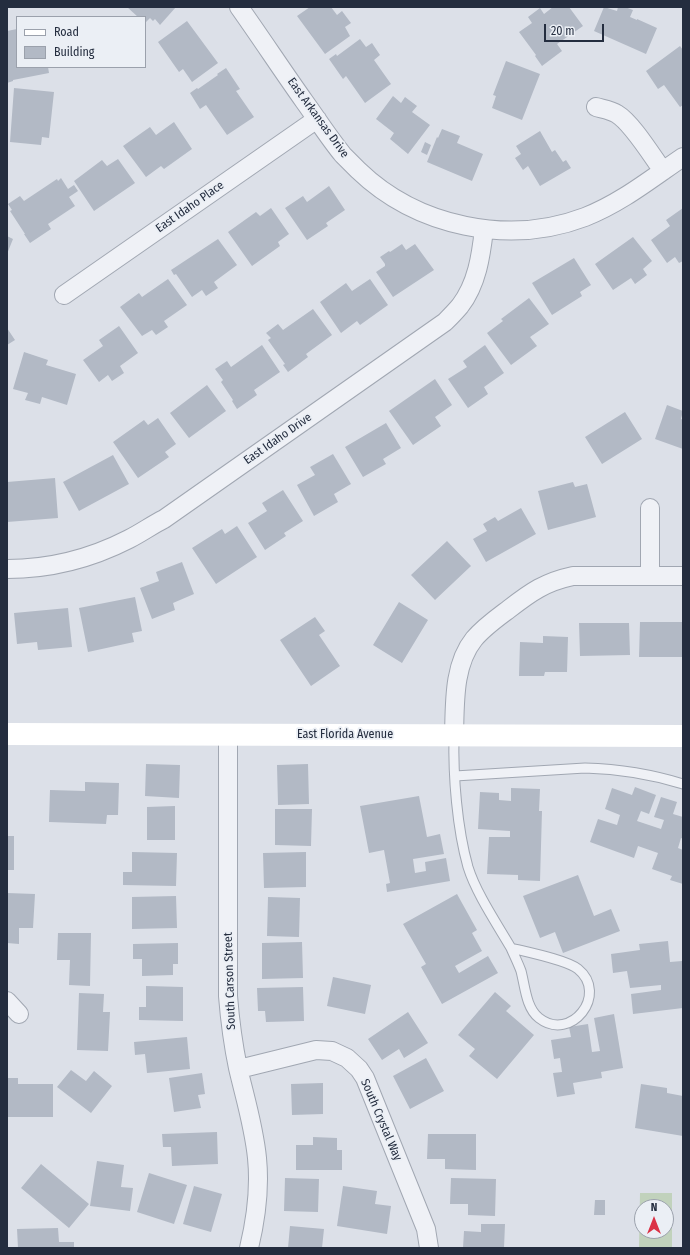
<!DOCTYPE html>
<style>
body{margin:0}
#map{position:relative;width:690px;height:1255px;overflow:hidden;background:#dce0e8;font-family:"Fira Sans Condensed",sans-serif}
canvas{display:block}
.frame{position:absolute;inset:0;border:8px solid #242d3f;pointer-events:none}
.legend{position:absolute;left:16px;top:16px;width:130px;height:52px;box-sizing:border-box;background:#ebeff5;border:1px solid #9ba1ac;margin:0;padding:5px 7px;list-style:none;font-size:12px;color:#242d3f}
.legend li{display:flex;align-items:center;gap:8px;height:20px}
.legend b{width:20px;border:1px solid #9ba1ac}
.north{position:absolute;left:634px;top:1199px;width:40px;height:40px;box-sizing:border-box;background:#ebeff5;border:1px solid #9ba1ac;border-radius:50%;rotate:0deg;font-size:11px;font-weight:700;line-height:16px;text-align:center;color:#242d3f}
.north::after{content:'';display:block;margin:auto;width:14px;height:18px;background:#db3246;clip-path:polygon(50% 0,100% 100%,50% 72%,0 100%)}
.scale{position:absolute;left:544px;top:24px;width:60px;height:18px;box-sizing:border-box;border:2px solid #242d3f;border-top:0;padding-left:5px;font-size:12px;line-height:14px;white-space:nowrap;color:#242d3f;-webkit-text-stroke:3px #ebeff5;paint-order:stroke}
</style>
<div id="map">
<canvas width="690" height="1255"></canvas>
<div class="frame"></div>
<ul class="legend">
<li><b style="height:5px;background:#fff"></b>Road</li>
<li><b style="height:11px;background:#b2b9c5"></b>Building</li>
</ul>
<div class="north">N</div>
<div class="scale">20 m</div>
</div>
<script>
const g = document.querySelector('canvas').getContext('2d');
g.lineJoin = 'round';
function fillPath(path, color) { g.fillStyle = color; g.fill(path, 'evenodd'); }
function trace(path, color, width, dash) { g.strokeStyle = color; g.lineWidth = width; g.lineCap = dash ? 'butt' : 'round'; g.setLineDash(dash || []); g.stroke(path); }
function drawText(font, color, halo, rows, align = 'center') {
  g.font = font + ' "Fira Sans Condensed",sans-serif'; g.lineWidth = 3.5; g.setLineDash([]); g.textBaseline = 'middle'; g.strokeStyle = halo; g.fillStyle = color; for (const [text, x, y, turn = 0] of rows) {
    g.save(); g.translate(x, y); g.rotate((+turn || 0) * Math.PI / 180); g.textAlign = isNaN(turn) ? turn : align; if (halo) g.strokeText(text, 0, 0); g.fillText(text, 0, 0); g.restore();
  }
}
fillPath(new Path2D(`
 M640,1193H672V1248H639ZM642,1207H666V1231H642Z`), '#c1d2bc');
fillPath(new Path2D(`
 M127,7H176L160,25L155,19L153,21L150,18L145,23V17H138Z
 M310,7H331L337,15L342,11L351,23L345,27L350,36L325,54L297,16Z
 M553,7H569L583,26L557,44L562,51L542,66L535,56L536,55L519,32L532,23L528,17L540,8L544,14Z
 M604,7L617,11L618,7H625L633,10L630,17L637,20V19L657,28L646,54L594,31Z
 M187,21L218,63L192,82L183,69L179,72L158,42Z
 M17,29V67H48L49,73L13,80V81L7,83V31Z
 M360,39L366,47L372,43L380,55L374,60L391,84L365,103L346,76L343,79L329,59L336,54L337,56Z
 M680,46L683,50V105L680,107L664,85L658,89L646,71Z
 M506,61L540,74L522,120L492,108L496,96L493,95Z
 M226,68L240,89L236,91L254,117L227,135L206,105L200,109L190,93L197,88L198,89L218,75L217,74Z
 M14,88L54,92L49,138L42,137L41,145L10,142Z
 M393,96L401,103L405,97L417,106L412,112L430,125L408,154L390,139L394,133L376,119Z
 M174,122L192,149L164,169L161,166L146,177L123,146L150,127L156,135Z
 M442,129L460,136L457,143L483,154L472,181L427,162L437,137L438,138Z
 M540,131L552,152L555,150L563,162L566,160L571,168L540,186L528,166L523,170L515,158L521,154L516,146Z
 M425,142L431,145L427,155L421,152Z
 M118,159L135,183L94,211L74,181L102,160L107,166Z
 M61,178L68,189L74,185L78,191L69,197L75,206L48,224L51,229L30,243L24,234H25L10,211L12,210L8,204L20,196L24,201L57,179L58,181Z
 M329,186L345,210L326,223L328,226L307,240L285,208L303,196L307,202Z
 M271,208L289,234L278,242L280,246L252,266L228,232L256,212L260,216Z
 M683,208V261L679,263L675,257L667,263L651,240L670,226L666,220Z
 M7,236L13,239L7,254Z
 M633,237L652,261L643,269L647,275L635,284L631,278L613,290L595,264Z
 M218,239L237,265L214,282L218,288L206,296L202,290L192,297L176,274L174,275L171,270Z
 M402,244L406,250L415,244L434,270L393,297L376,272L385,266V264L380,257L389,251L390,252Z
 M574,258L591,285L580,292L582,296L552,315L532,283Z
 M168,279L187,305L164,321L168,327L156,335L152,330L142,336L120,307L139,293L142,297Z
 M370,279L388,305L360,325L357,321L341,333L320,302L346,283L352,291Z
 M529,298L549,324L530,337L537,346L511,365L487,333L503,321L501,319Z
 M313,309L332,335L306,354L308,357L288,372L283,365L285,364L268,340L271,338L266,333L278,324L283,330Z
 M119,326L138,353L120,366L124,373L112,381L108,375L99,382L83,360L103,346L99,340Z
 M7,328L15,340L7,345Z
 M262,345L280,372L254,390L257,395L237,409L232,401L233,400L221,382L223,380L215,369L227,361L231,367Z
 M485,345L504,373L484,387L488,394L468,408L448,379L467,367L463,361Z
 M24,352L48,360L46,365L76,374L67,405L42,397L40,404L25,400L28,393L13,389Z
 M435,379L452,405L435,417L441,426L413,445L389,411Z
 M207,385L226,411L189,438L170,413Z
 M667,405L683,411L681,419L683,420V449L655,439Z
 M625,412L642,439L602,464L585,437Z
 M158,418L176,444L165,452L169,457L138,478L113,442L144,420L148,425Z
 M386,423L401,448L383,459L386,464L363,477L345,447Z
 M333,454L351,484L334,494L338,502L314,516L297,485L315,475L310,467Z
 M113,455L129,484L79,511L63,482Z
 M55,478L58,518L7,522V482Z
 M573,482L575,487L587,484L596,517L548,530L538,491Z
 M283,490L303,521L284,533L286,536L265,550L248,523L267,511L262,503Z
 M521,508L536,534L486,562L473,539L487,531L483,524L495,517L498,521Z
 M237,526L257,557L216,584L192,548L222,529L225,534Z
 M447,541L471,566L435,600L411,575Z
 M182,562L194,594L173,603L175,610L152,619L140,588L159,581L156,572Z
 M135,597L142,631L132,633L134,642L88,652L79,608Z
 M399,602L428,620L402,663L373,645Z
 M68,608L72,647L38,650L37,642L17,644L14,613Z
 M315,617L325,631L319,635L340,666L311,686L280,640Z
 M640,622H683V657H639Z
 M579,623H629L630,655L580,656Z
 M543,636L568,637L567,672H545L544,676H519L520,642L543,643Z
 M146,764L180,765L179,798L145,796Z
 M308,764L309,804L278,805L277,765Z
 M85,782L119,783L118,815H107L106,824L49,822L50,790L85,791Z
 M635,787L656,795L649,814L641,811L637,821L661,829L664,820L654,817L661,797L677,802L673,814L683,817V839L681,838L678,848L683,850V884L670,880L672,876L652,869L658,853L638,846L634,858L590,842L598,819L617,825L620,815L605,809L612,788L632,795Z
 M511,788L540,789L539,811H542L540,881L518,880V875L487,874L489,837H510V831L478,829L480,792L499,793V800L511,801Z
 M419,796L427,837L440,834L444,854L413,859L415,873L426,871L425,862L446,858L450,881L387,892L386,884L390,883L384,850L369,853L360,806Z
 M175,806V840H147V807Z
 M275,809H312L311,846L275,845Z
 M7,836H14V870H7Z
 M132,852L177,853L176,886L123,885V872H132Z
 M306,852V887L264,888L263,853Z
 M578,875L594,916L611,909L620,931L563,953L555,932L540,938L523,896Z
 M7,893L35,894L33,928H19V944L7,943Z
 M457,894L477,930L472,933L482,951L455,966L459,973L488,956L498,973L442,1004L421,967L426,964L403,924Z
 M176,896L177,928L132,929V897Z
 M268,897L300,898L299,937L267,936Z
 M58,933H91L90,986L69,985L70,960H57Z
 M668,941L670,962L682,961L683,1008L633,1014L631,994L661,990V985L630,988L627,971L613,973L611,954L640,950L639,944Z
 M302,942L303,978L262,979V943Z
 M178,943V964H173V975L142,976V959H133V944Z
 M333,977L371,985L365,1014L327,1006Z
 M146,986L183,987V1021L139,1020V1007H146Z
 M303,987L304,1021L266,1022L265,1011H258L257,988Z
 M495,992L511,1006L506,1011L534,1035L497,1079L469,1056L475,1049L458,1035Z
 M79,993L104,994L103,1012H110L108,1051L77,1050Z
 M408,1012L428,1043L404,1058L399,1049L382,1060L368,1039Z
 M614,1014L623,1068L601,1072L602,1078L573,1083L575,1094L557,1097L553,1073L562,1072L560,1058L554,1059L551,1040L571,1037L569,1027L588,1024L592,1052L600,1051L594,1018Z
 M187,1037L190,1069L147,1073L145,1054L135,1055L134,1042Z
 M426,1058L444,1091L410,1109L393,1076Z
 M71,1070L86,1081L94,1071L112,1086L91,1113L57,1087Z
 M202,1073L205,1094L198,1095L201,1108L174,1112L169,1078Z
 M7,1078H18V1084H53V1117H7Z
 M323,1083V1114L292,1115L291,1084Z
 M641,1084L667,1088V1093L683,1096V1136L635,1128Z
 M217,1132L218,1164L172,1166L171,1147H163L162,1134Z
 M428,1134H476V1170L445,1169V1159H427Z
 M313,1137L337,1138V1150H342V1170H296V1145H313Z
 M97,1161L124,1165L121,1187L133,1188L130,1211L90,1206Z
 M41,1164L89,1204L69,1228L21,1188Z
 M149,1173L187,1185L174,1224L137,1212Z
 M285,1178L319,1179L318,1212L284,1211Z
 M451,1178L496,1179L495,1216L468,1215V1204H450Z
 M194,1186L222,1194L211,1232L183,1224Z
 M343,1186L377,1191L375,1204L391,1206L387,1234L337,1226Z
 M595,1200H605V1215H594Z
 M481,1224H505L504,1248H463L464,1231L481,1232Z
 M290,1226L324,1229L322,1248H288Z
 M58,1228L59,1242H74V1248H18L17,1229Z`), '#b2b9c5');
const lane = new Path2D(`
 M454,736C453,776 457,828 468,867C476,893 497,924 511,948
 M455,776L585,768C619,769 651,774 683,784
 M511,948C527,952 567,960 578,969C609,994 571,1043 539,1018C526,1008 525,986 521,971C518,963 514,955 511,948Z`);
const street = new Path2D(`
 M239,7C261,38 282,70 304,101C317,119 329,138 343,155C348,160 353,165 358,170C417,227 509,246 585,217C621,203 652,178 683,157
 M596,107C603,109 611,110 617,114C632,123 652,156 663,171
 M64,295L317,119
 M650,508V576
 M7,569C49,569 92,558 129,539C141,533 152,525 164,519L445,322C450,317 455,312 460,306C477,284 481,256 484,229
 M228,735V996C230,1021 233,1044 238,1068C245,1098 254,1127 257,1158C260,1188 256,1219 249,1248
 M454,736C455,704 453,665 474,639C484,627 497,618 509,609C531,592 545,582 573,576H683
 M7,1001L19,1014
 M239,1069L316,1050L332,1051L347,1058L359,1069L365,1078L426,1229L429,1248`);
trace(lane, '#a1a7b2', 11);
trace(street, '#a1a7b2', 20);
trace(lane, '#eff1f6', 9);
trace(street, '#eff1f6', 18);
trace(new Path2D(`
 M7,734L683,736`), '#fff', 22);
drawText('12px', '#242d3f', '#ebeff5', [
 ["East Arkansas Drive",318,118,54],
 ["East Idaho Place",190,207,-35],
 ["East Idaho Drive",278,439,-35],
 ["East Florida Avenue",345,735],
 ["South Carson Street",230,981,-92],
 ["South Crystal Way",381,1120,67]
]);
</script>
